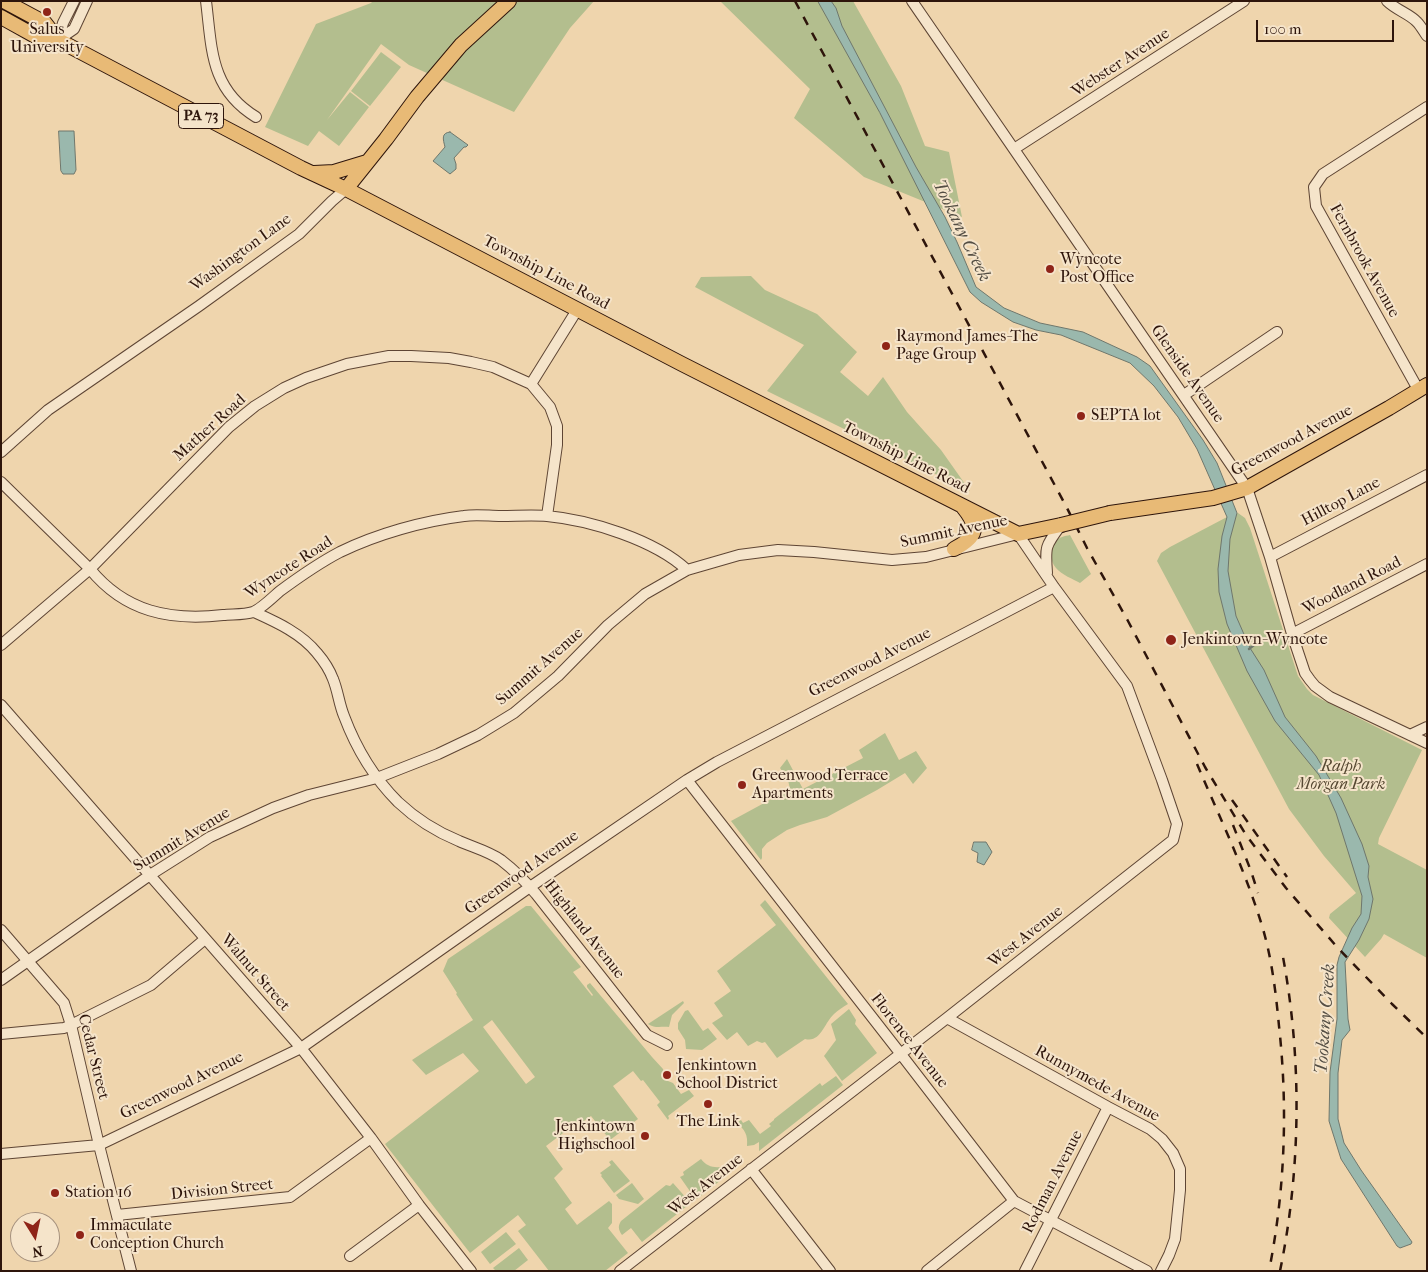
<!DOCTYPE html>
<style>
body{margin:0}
#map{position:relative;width:1428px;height:1272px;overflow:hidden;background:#efd5ad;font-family:"IM FELL French Canon",serif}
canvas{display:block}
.frame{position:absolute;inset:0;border:2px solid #2e150b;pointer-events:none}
.north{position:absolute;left:10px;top:1212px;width:50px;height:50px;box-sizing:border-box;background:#f5e4ca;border:1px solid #a5917e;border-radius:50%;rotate:170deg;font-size:14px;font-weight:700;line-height:20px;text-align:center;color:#2e150b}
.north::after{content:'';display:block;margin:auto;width:18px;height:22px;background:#8f2418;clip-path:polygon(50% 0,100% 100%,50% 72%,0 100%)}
.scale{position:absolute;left:1256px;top:20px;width:138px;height:22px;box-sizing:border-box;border:2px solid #2e150b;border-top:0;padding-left:6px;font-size:15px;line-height:18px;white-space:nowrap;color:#2e150b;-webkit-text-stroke:4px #f5e4ca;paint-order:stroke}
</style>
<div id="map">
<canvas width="1428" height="1272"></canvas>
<div class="frame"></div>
<div class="north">N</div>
<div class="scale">100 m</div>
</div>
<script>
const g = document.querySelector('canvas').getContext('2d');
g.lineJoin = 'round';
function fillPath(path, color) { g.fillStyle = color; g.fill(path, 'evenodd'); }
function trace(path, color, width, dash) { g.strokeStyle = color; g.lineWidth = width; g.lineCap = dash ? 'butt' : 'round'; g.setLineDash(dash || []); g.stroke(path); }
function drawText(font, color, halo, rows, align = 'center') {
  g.font = font + ' "IM FELL French Canon",serif'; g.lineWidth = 4; g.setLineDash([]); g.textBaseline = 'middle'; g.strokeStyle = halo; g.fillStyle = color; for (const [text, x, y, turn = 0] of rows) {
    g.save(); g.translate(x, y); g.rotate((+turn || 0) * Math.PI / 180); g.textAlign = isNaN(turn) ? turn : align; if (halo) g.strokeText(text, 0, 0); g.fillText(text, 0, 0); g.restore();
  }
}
fillPath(new Path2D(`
 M373,1H594L570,28L514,112L409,65L381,44L327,120L350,92L369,107L339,146L319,131L308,146L265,127L316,24L371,3Z
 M720,1H853L901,86L925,146L949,152L962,217L864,177L794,118L810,89Z
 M381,52L401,67L370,106L351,91Z
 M751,276L765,290L817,314L857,352L840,372L868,396L883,377L907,412L941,450L970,491L767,391L804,345L695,287L701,277Z
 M1238,513L1245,518L1250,528L1298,676L1307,689L1313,695L1422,750L1379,838L1378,844L1427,870V958L1384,934L1381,939L1365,957L1329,918L1330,914L1356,893L1324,856L1289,809L1157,561L1161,553L1170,547L1227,517Z
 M1070,535L1091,574L1080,583C1073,579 1062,575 1056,568C1050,561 1049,549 1055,542C1059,537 1065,536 1070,535Z
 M885,733L899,760L916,751L927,768L913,784L905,773L877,790L827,817L800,825L787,830L767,843L762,849V858L761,860L731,821L790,789L788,780L780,768L787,759L803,789L863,758L859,750Z
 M765,900L848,1004C843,1007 838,1010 834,1014C824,1023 821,1043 805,1039L777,1058L765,1042L762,1043L757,1041L748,1046L737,1032L727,1040L712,1023L723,1016L714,1003L731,991L717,971L776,925L760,905Z
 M526,906H531L581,967L573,972L592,996L593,995L587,987V985L590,983L652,1057L663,1069L665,1077L668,1081L673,1083L681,1094L689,1090L694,1096L668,1116L669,1118L668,1120L657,1105L660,1102L643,1080L641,1081L633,1071L613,1086L638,1119L610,1140L591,1116L581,1123L579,1121L546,1146L563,1169L554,1178L572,1203L565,1209L577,1225L609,1201L612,1204V1223L608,1228L628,1253L605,1271H549L518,1231L526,1225L518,1215L470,1253L385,1144L479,1071L463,1053L426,1075L412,1060L473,1020L456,994L457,993L443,971L448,959ZM492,1020L535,1077L526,1084L483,1027Z
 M683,1001L684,1003L672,1015L669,1027C661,1026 656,1029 648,1024Z
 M849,1009L856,1020L855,1024L877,1053L842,1081L824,1056L836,1040L831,1024Z
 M688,1010L703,1031L708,1028L717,1039L702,1050L686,1049L685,1040L678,1029V1023L685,1011Z
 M836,1076L843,1085L759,1151V1142L754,1145L747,1146C748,1135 745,1129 736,1123L741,1120L743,1123L749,1120L760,1134L771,1126L769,1124L774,1120V1119L820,1083L822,1086Z
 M701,1159C709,1170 721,1168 733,1164L736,1168L697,1199L694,1197L680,1177L684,1175L683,1172Z
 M612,1160L630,1181L614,1193L601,1176L602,1175L600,1173L611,1165L609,1162Z
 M632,1183L644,1199L638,1204L619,1199L616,1195Z
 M673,1183L688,1200L687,1206L642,1242L631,1228L622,1235C618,1229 618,1226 621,1221L666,1185L670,1186Z
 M506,1232L516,1244L490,1264L481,1252Z
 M519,1248L528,1260L514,1271H496L493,1268Z`), '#b3be8e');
const water = new Path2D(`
 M818,1H831L836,8L842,26L916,167L945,217L957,242L976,287L1004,308L1040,323L1083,332L1137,357L1150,366L1203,440L1217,463L1237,513L1230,539L1228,571L1236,616L1250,648L1264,670L1285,717L1316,756L1341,798L1362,844L1369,866L1368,877L1373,899L1369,919L1359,940L1345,962L1348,1019L1350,1030L1342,1040L1338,1073V1119L1344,1143L1361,1170L1412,1242L1411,1244L1400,1248L1397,1246L1341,1159L1329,1121L1330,1072L1337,1019V965L1339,957L1352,928L1361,914L1362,896L1336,813L1319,775L1275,721L1247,671L1227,624L1219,592L1218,569L1222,536L1227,517L1197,449L1178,417L1154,386L1130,363L1061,335L1036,330L1013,322L981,302L970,292L880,113Z
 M59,131H74L76,170L74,174H63L61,171Z
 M450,132L468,145L466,147H464L454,158L456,164V169L450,174L433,161L445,147C443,139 441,133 450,132Z
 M974,842H986L992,852L984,865L977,862L978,853L972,850Z`);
fillPath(water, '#9ab8ad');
trace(water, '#6f776c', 1);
trace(new Path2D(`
 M1249,649L1259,641L1281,635`), '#6f776c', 2.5);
const minor = new Path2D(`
 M206,1C212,49 210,89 256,117
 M912,1L1247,488L1270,557L1292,634L1305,673L1310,680L1315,686L1330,697L1427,743
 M1387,1C1396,10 1410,14 1417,22C1421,26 1424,32 1427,36
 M58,40L74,29L87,1
 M58,40L63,23L74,1
 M1014,149L1244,1
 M531,384L577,310
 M1419,391L1316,206L1314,187L1323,174L1427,107
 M1184,395L1277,332
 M1,452L48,410L199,306L299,234L332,201L346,189
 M1,482L90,569C125,612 170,621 223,615C232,614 244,615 253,612C261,609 273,597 280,591C299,577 319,563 340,552C377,534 423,521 464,516C476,514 489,516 501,516C516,516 532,515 547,516C590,520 655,540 687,570
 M1270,557L1427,475
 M1047,573C1045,547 1045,546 1061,525
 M254,612C276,622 301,633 317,653C323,660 330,671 333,679C338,691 339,704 344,716C356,748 374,778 398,802C416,819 437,832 459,841C472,847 488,851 501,860C514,870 526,882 536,894L647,1035L667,1045
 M1292,634L1427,564
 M1,645L90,569L229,427L255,406L284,388L306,378L347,364L389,356H411L449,358L471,362L493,367L531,384L550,407L557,426V445L547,516
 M1,705L301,1048L371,1138L419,1205L471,1271
 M1410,735L1427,727
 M687,780L900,1053L1014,1201L1147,1271
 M1,930L64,1003L71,1025L99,1145L131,1271
 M1,980L150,875L210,837L273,808L309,795L377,778L438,754L478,735L514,713L558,676L608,625L645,594L687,570L739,555L778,550L814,552L892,560L926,557L1018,534L1054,587L1127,686L1162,780L1177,824L1173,840L947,1018L620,1271
 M947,1018L1108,1107L1150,1129L1162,1139L1173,1153L1180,1169V1190L1175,1239L1169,1255L1161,1271
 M1,1034L64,1028L71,1025L151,985L205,939
 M1,1154L99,1145L301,1048L530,887L687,780L717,762L1054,587
 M751,1169L830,1271
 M117,1215L290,1197L371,1138
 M350,1256L419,1205
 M927,1271L1014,1201
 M1025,1271L1108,1107`);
const major = new Path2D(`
 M4,1L45,23L58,40
 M1,17L37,37L58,40L301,168L346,189L682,364L1018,534L1061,525
 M314,173L334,172L367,162
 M346,189L386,139L417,97L461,45L509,1
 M1110,513L1213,498L1247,488L1389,408L1427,385
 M954,549C977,537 980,528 963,507`);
trace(minor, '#5e4534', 12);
trace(major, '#2e150b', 16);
trace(minor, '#f5e4ca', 10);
trace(major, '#e8ba76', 14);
trace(new Path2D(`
 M795,1L1067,508L1087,548L1128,621L1205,767L1246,835L1286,888L1337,947L1392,1004L1427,1038
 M1197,764C1220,818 1246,872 1263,929C1272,960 1276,994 1279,1026C1288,1108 1285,1190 1269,1271
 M1232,800L1287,877
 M1233,825L1251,871L1258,893
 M1280,1271C1301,1169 1302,1059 1283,957`), '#2e150b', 2.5, [9, 9]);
const majorBridge = new Path2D(`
 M1061,525L1110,513`);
trace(majorBridge, '#2e150b', 16, []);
trace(majorBridge, '#e8ba76', 14);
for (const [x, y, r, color] of [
 [47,12,5,"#8f2418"],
 [1050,269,5,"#8f2418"],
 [886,346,5,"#8f2418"],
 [1081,416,5,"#8f2418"],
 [1171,640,6,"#8f2418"],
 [742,785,5,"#8f2418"],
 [667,1075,5,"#8f2418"],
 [708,1104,5,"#8f2418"],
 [645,1136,5,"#8f2418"],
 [55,1193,5,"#8f2418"],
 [80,1235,5,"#8f2418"]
]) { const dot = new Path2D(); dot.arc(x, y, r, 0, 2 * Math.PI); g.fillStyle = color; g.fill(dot); trace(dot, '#f5e4ca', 2); }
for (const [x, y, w] of [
 [201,116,45]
]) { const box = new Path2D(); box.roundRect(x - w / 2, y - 12.5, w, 25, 4); g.fillStyle = '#f5e4ca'; g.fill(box); trace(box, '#2e150b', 1); }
drawText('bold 15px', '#2e150b', null, [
 ["PA 73",201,116]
]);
drawText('16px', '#2e150b', '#f5e4ca', [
 ["Salus",47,30,"center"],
 ["University",47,48,"center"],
 ["Wyncote",1060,260],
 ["Post Office",1060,278],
 ["Raymond James-The",896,337],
 ["Page Group",896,355],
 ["SEPTA lot",1091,416],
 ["Jenkintown-Wyncote",1182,640],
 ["Greenwood Terrace",752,776],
 ["Apartments",752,794],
 ["Jenkintown",677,1066],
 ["School District",677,1084],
 ["The Link",708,1122,"center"],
 ["Jenkintown",635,1127,"right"],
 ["Highschool",635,1145,"right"],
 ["Station 16",65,1193],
 ["Immaculate",90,1226],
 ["Conception Church",90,1244]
], 'left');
drawText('16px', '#2e150b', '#f5e4ca', [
 ["Webster Avenue",1121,63,-33],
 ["Washington Lane",241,253,-36],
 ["Fernbrook Avenue",1364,261,61],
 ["Township Line Road",546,273,28],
 ["Glenside Avenue",1187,374,55],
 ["Mather Road",210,428,-42],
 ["Greenwood Avenue",1292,441,-28],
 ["Township Line Road",906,458,27],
 ["Hilltop Lane",1341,502,-28],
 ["Summit Avenue",954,532,-12],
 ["Wyncote Road",289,568,-33],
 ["Woodland Road",1352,586,-27],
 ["Greenwood Avenue",870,663,-27],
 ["Summit Avenue",540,667,-41],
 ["Summit Avenue",182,840,-31],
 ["Greenwood Avenue",522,873,-35],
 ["Highland Avenue",584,930,52],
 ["West Avenue",1026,937,-38],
 ["Walnut Street",255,973,49],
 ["Florence Avenue",909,1041,52],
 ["Cedar Street",93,1057,76],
 ["Runnymede Avenue",1097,1084,29],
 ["Greenwood Avenue",182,1086,-26],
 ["Rodman Avenue",1053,1182,-63],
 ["West Avenue",706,1185,-38],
 ["Division Street",222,1190,-6]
]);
drawText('italic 16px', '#564832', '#f5e4ca', [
 ["Ralph",1341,767],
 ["Morgan Park",1341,785]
]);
drawText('italic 18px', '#544e44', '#f5e4ca', [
 ["Tookany Creek",961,231,64],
 ["Tookany Creek",1326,1019,-86]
]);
</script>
